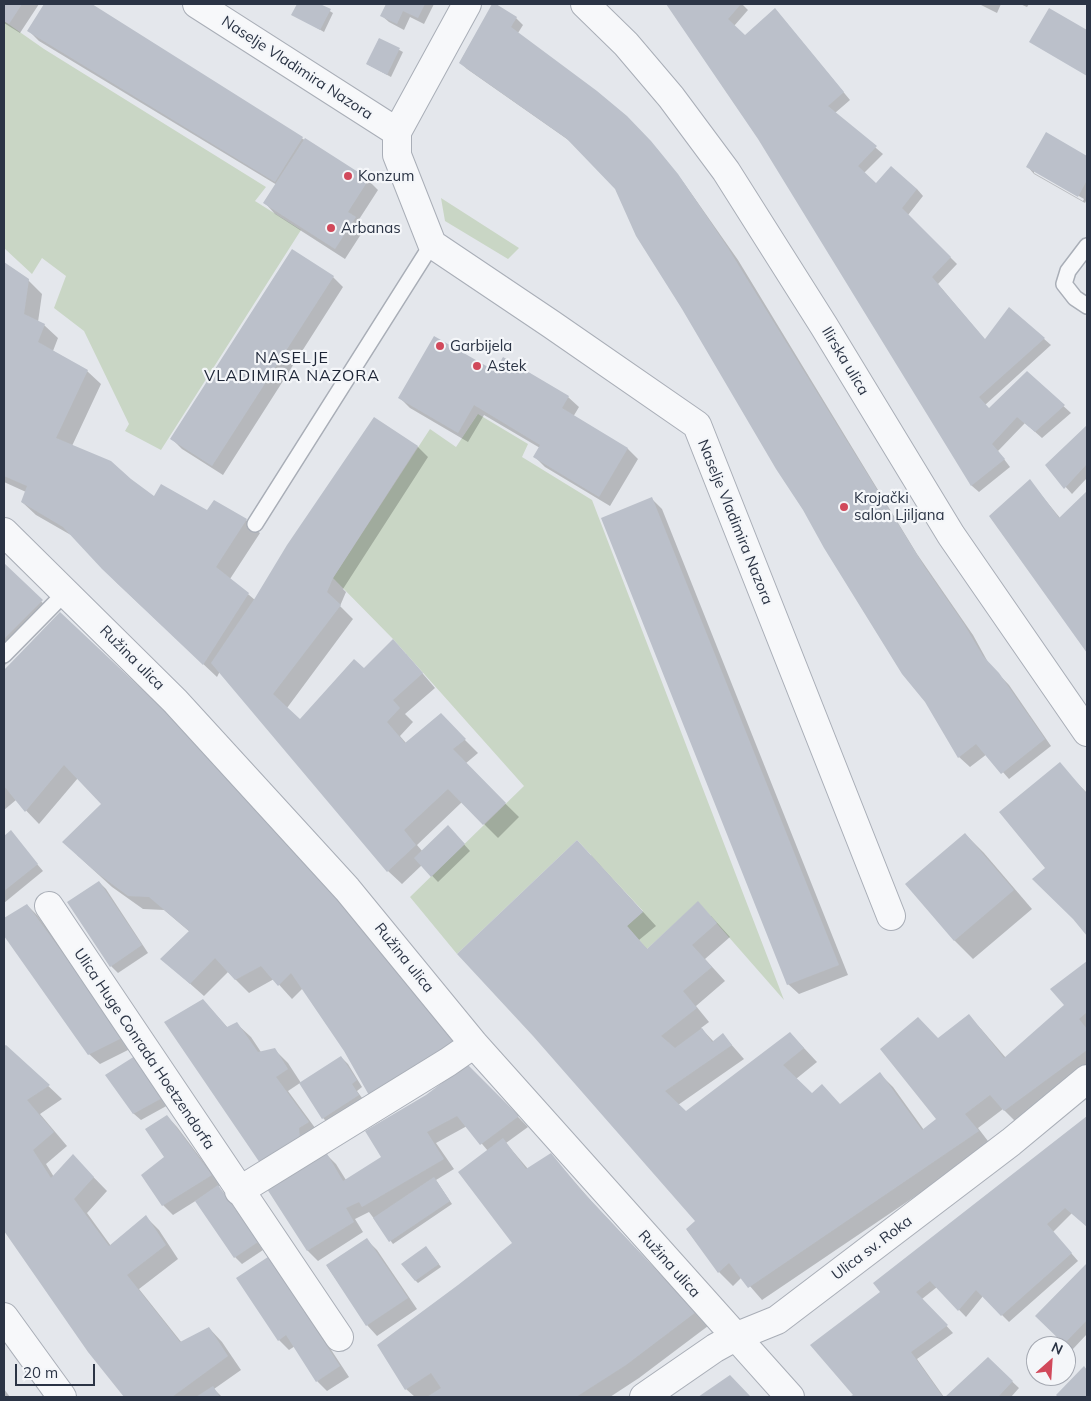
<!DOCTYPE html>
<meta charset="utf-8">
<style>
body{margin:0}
#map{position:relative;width:1091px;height:1401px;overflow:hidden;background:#e4e7ec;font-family:Mulish,sans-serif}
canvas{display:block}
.frame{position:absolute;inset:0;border:5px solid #2b3445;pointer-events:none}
.north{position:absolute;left:1026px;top:1336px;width:50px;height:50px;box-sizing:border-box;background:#f4f6f9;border:1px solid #a4a8b1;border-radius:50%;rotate:26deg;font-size:14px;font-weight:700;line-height:20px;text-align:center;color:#2b3445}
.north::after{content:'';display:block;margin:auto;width:18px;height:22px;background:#d1495b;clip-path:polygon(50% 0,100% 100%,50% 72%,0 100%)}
.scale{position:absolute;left:15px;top:1364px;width:80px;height:22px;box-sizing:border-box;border:2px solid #2b3445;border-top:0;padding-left:6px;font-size:15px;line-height:18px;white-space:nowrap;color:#2b3445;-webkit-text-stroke:4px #f4f6f9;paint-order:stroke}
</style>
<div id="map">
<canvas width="1091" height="1401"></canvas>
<div class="frame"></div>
<div class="north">N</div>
<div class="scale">20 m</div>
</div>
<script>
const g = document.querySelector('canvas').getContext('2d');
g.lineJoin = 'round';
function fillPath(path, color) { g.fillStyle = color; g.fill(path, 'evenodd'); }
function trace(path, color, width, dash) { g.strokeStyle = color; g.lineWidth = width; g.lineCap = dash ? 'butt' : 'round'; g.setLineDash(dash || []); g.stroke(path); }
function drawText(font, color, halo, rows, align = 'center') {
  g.font = font + ' Mulish,sans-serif'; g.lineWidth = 4.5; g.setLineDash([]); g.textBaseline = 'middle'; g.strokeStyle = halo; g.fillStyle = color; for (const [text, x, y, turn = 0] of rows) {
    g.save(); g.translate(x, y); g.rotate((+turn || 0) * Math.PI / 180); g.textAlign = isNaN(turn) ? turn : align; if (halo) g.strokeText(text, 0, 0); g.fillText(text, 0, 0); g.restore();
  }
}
fillPath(new Path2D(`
 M4,21L44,49L266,187L255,201L301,230L161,450L125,431L129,424L84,331L54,308L66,276L42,258L32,274L4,248Z
 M441,198L519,248L508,259L445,221Z
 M478,414L528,444L522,457L592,500L784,1000L698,902L647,949L627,926L643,911L577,840L457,954L410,897L524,786L393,639L333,578L430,429L456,447Z`), '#c9d6c5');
fillPath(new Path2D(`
 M4,4H39L20,33L4,23Z
 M46,4H89L368,180L378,190L358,221L365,228L345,259L275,214L265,203L277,185L39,41L29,31Z
 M298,4H318L333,13L324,32L293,14Z
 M388,4H434L424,24L410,17L404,30L389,22L382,16Z
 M493,4L516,18L523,25L518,33L657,149L684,183L738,260L917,554L973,635L989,664L1009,685L1051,746L1009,779L987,754L970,767L959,757L616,188L574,144L467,69L460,62Z
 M668,4H742L748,10L734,26L745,37L775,9L850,100L835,113L883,154L864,173L877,185L917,189L923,196L908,215L957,264L938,284L986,341L1009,308L1051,345L985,405L989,410L1027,373L1071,413L1042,438L1025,423L998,451L1010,467L979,492L972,486L759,138Z
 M979,4H1001L997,13Z
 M1020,4H1029L1027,7Z
 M379,39L403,52L391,77L367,64Z
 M1047,134L1087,157V199L1085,203L1034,174L1028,167ZM1034,170L1084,199L1083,201L1034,173Z
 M4,263L28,280L42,294L38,322L44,325L58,338L53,351L87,371L101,384L72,446L130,480L154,498L246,520L260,533L230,579L255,600L374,418L418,447L428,457L343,589L346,592L340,606L353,619L287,708L300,720L364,669L406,654L435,688L405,714L413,722L400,736L406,743L440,715L478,753L465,764L519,817L498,838L462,802L417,845L423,852L454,833L470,851L438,882L422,865L402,884L388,871L220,671L217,677L117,583L76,538L36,515L22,502L26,492L4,482Z
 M333,277L343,287L223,475L182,449L172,439Z
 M503,358L568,397L579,407L573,417L628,449L638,459L610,506L545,467L535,457L540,448L484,415L468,442L410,408L399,397L495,372Z
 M1087,427V478L1072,494L1046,465Z
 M1030,481L1060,518L1087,493V651L991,516Z
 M652,499L662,509L848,975L799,994L788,984Z
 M4,565L55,615L4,666Z
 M60,614L345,1050L303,988L292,999L274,979L249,993L228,972L204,996L162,959L190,932L164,910L143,909L112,887L77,855L103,804L78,778L39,824L16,800L4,810V672Z
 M1059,764L1087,793V933L1075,920L1047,868Z
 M10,832L43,871L4,903V837Z
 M965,834L984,853L1032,909L973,959L954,940Z
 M591,855L656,926L639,940L648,950L711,916L730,937L705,959L725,981L696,1006L709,1022L701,1028L714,1042L723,1035L744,1059L678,1105L686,1113L790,1033L817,1062L796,1079L812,1095L841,1106L880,1074L893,1087L924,1130L937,1120L938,1039L969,1016L982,1030L1006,1058L1066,1005L1052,989L1087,963V1073L1018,1124L1003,1109L978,1128L991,1145L762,1300L742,1277L733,1286L719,1272L687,1230L697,1221Z
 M99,882L106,889L148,953L118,973L111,966Z
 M27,905L37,915L134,1047L100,1064L89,1054L4,934V919Z
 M203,1000L228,1028L237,1024L251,1037L261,1052L274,1049L288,1063L301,1083L341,1057L348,1064L362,1087L357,1091L365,1102L330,1125L323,1118L300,1083L288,1091L321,1136L275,1175Z
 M6,1046L62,1099L40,1114L67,1146L46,1164L54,1177L73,1156L107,1191L87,1213L111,1246L146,1217L159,1230L178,1259L139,1289L182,1343L209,1328L222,1342L241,1370L214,1389L222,1397H126L89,1351L4,1228V1048Z
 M135,1058L170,1104L141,1120L134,1114L107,1075Z
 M467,1065L528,1127L506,1143L528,1169L551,1155L593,1203L708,1326L639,1378L610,1397H415L406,1389L514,1244L488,1151L467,1126L436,1143L454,1169L436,1180L452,1204L393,1244L369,1212L355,1219L363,1232L318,1261L308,1251L269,1189L326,1154L336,1164L346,1180L383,1158L426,1096Z
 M167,1116L177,1127L221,1185L218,1187L225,1194L263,1250L242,1264L235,1257L197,1200L173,1215L163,1205Z
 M1087,1118V1226L1072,1213L1053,1232L1078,1261L1009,1322L983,1296L966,1317L937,1287L922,1299L953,1333L917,1359L944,1397H851L855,1395L881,1292L875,1283Z
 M367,1240L377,1250L417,1309L377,1336L367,1325L327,1266Z
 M429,1251L441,1267L418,1283L415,1280Z
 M267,1259L278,1269L349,1377L327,1391L317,1381L295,1346L289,1350L279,1340Z
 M1087,1264V1334L1072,1350L1037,1316Z
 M988,1359L1019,1388L1011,1397H947Z
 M1084,1368L1087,1371V1397H1060L1057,1395Z
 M4,1389L10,1397H4Z`), '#0003');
fillPath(new Path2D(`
 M4,4H22L9,24L4,21Z
 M44,4H92L303,137L275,182L27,31Z
 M297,4H320L331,9L320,30L291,15Z
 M386,4H425L418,18L403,11L397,24L380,16Z
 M492,4H496L517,17L511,27L597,91L627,116L651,141L678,174L728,248L924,566L964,624L983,656L999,673L1045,739L1001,774L976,744L958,758L925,702L902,674L824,548L803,510L776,469L682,309L636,236L615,189L566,138L459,63Z
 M666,4H741L728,19L745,35L775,8L844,92L828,106L877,146L858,166L876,183L891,166L917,189L902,208L951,257L932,277L985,339L1009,307L1045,338L979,397L989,408L1027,371L1065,405L1035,432L1017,417L992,444L1005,459L971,486L758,139Z
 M1049,8L1087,30V76L1029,42Z
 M379,38L400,48L387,75L366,64Z
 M1046,132L1087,156V180L1078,197L1026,167Z
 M305,138L369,179L348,212L356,217L335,249L263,203Z
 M292,249L334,276L212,466L170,439Z
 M4,262L29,279L24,314L45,324L38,342L88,370L56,438L111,461L131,479L154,496L161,484L207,510L214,500L247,519L216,567L249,593L203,665L102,569L63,527L21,502L27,486L4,476Z
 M434,336L495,371L503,357L569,396L562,408L628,448L599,497L533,457L540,445L474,405L458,433L398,398Z
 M374,417L418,446L333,578L327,592L341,605L273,694L300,719L354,659L364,668L393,639L423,673L393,700L400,708L387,722L405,743L441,713L466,739L453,749L506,803L483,825L448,789L404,830L416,845L387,872L211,663L255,598L287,545Z
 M1087,425V464L1064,489L1045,465Z
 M1030,479L1059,518L1087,491V653L989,516Z
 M652,497L839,965L787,985L601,518Z
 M4,563L43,600L4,639Z
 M60,612L161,707L304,857L459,1041L370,1097L344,1051L291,973L278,986L261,966L235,980L215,958L190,984L160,959L189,931L149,897L128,896L97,873L62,842L101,804L64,765L25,812L4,786V670Z
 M1060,762L1087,794V936L1073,919L1032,879L1045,868L999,812Z
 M448,825L465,844L431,877L414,858Z
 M11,830L38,864L4,891V836Z
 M965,833L1014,890L954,941L905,884Z
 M577,840L643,912L627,926L647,949L698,901L717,923L692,945L712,967L683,991L697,1008L661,1036L675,1048L702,1028L712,1042L723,1033L732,1045L665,1091L686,1111L790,1032L804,1048L783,1065L812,1093L822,1084L840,1104L880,1072L922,1130L936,1119L880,1049L918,1017L938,1038L969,1014L1004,1058L1064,1005L1050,989L1087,961V1012L1079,1019L1087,1029V1050L1004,1111L990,1095L965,1114L979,1131L748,1288L729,1263L718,1273L686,1229L695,1221L533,1036L457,954Z
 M99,881L142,945L110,967L67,902Z
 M27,904L124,1037L88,1055L4,936V918Z
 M203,999L227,1027L237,1022L258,1052L275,1048L288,1069L276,1077L309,1122L299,1128L300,1139L260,1163L164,1022Z
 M6,1045L50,1085L27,1100L54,1132L33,1150L51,1178L73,1154L94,1177L74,1199L109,1246L146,1215L166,1245L127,1275L180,1342L209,1327L228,1356L172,1397H124L88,1352L4,1231V1046Z
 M135,1056L164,1097L133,1114L105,1075Z
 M341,1056L357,1080L352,1084L359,1095L322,1119L299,1083Z
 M467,1064L519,1116L480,1145L457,1116L427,1132L444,1159L362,1207L359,1202L346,1208L354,1222L307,1251L267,1189L326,1152L343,1181L381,1157L365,1131L426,1095Z
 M167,1115L212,1175L162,1206L141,1175L164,1157L145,1129Z
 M1087,1116V1227L1065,1208L1047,1224L1072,1253L1001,1316L976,1290L958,1311L930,1281L916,1292L948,1325L911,1352L943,1397H849L853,1395L810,1345L880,1292L873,1283Z
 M503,1138L526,1169L551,1153L582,1191L696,1312L626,1365L576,1397H427L441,1388L431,1373L405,1390L377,1345L458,1285L512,1243L458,1172Z
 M434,1177L450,1201L389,1242L373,1218Z
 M218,1185L258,1242L234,1258L195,1201Z
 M367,1238L408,1298L366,1326L326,1265Z
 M426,1246L439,1264L415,1281L401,1264Z
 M268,1257L340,1366L316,1382L286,1335L278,1341L236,1278Z
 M1087,1263V1320L1064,1344L1035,1316Z
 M988,1357L1013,1381L998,1397H945Z
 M1084,1366L1087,1370V1397H1058L1056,1395Z
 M730,1375L751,1397H698Z
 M213,1386L220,1397H196Z`), '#bbc0ca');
const service = new Path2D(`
 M1087,246L1068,271L1064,284L1075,298L1087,306
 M255,524L432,244
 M4,655L66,592`);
const minor = new Path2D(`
 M197,4L397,132V155L432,244L551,324L697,425L891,916
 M585,4L626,44L671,97L726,171L824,326L951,535L1087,732
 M397,132L467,4
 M4,532L175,701L347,889L474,1044L790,1397
 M49,906L339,1337
 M239,1191L448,1062L474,1044
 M4,1317L62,1397
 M644,1397L715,1348L735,1337L777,1320L1011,1142L1087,1079`);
trace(service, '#a9aeb7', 18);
trace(minor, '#a9aeb7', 30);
trace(service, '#f7f8fa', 15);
trace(minor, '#f7f8fa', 28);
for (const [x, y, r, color] of [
 [348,176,5,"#d1495b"],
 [331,228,5,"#d1495b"],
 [440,346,5,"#d1495b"],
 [477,366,5,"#d1495b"],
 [844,507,5,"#d1495b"]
]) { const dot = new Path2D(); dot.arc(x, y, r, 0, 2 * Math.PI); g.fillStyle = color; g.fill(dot); trace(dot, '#f4f6f9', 2); }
drawText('15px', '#2b3445', '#f4f6f9', [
 ["Naselje Vladimira Nazora",297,68,33],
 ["Ilirska ulica",845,361,59],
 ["Naselje Vladimira Nazora",735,522,68],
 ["Ružina ulica",132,658,45],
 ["Ružina ulica",404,958,51],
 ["Ulica Huge Conrada Hoetzendorfa",144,1049,56],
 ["Ulica sv. Roka",872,1248,-37],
 ["Ružina ulica",669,1264,48]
]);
drawText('15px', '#2b3445', '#f4f6f9', [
 ["Konzum",358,176],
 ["Arbanas",341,228],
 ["Garbijela",450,346],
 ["Astek",487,366],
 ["Krojački",854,498],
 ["salon Ljiljana",854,515]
], 'left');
g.letterSpacing = '1px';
drawText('16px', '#1d2536', '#f4f6f9', [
 ["NASELJE",292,358],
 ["VLADIMIRA NAZORA",292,376]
]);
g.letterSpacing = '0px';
</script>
